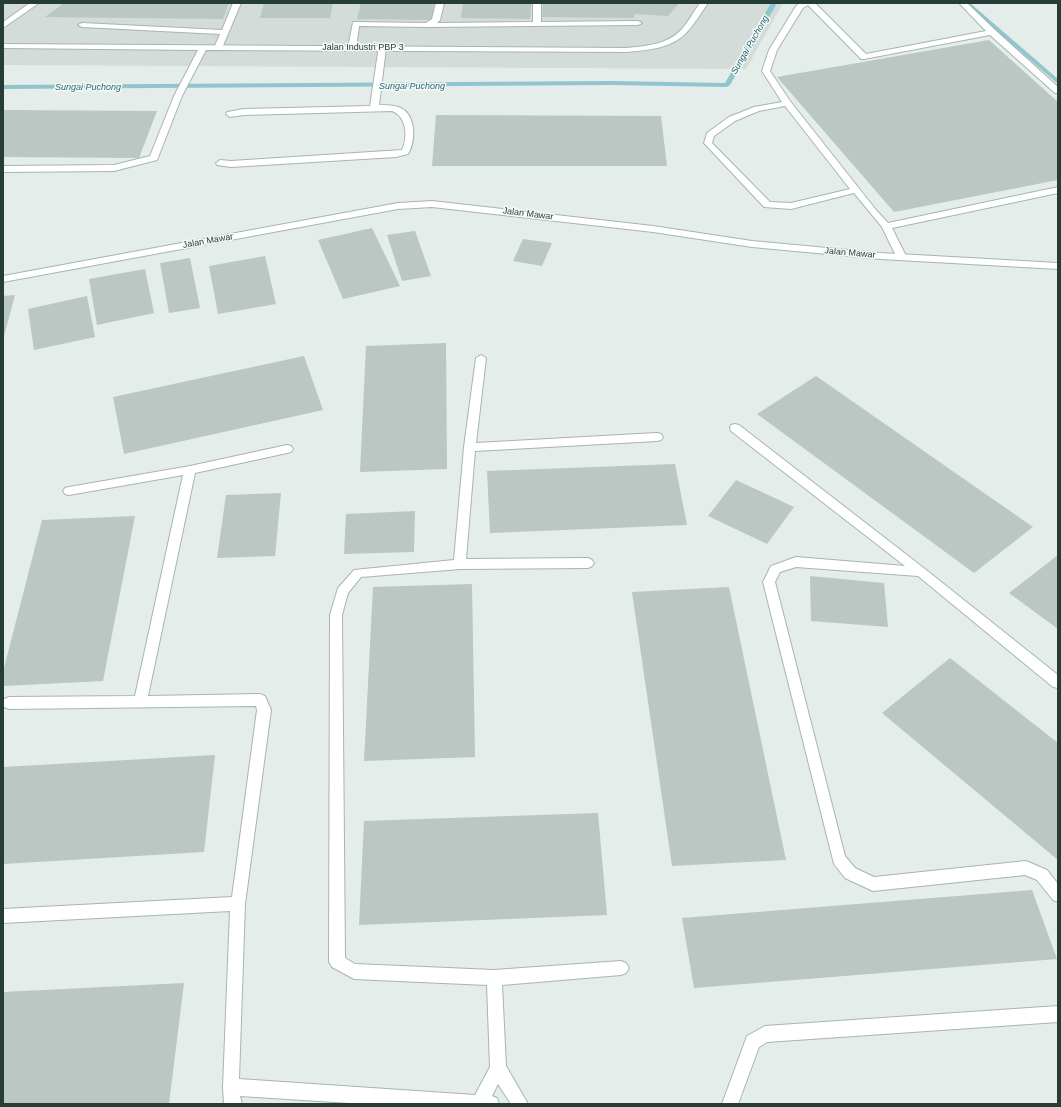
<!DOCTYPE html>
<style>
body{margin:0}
#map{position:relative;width:1061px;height:1107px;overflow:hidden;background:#e4ede9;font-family:Helvetica,sans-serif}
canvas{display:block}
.frame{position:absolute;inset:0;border:4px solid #253d36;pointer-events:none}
</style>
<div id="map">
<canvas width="1061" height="1107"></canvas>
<div class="frame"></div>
</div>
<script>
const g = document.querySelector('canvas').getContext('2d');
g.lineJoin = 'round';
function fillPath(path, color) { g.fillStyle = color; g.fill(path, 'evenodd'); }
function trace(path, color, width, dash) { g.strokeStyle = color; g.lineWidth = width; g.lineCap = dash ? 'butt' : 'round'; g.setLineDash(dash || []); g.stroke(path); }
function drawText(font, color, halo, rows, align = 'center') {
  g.font = font + ' Helvetica,sans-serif'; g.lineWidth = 3; g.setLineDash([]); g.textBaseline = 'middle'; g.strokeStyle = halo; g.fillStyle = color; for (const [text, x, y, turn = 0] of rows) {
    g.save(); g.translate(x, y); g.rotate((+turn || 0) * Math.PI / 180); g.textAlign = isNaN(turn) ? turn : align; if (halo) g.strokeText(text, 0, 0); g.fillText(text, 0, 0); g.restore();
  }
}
fillPath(new Path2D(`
 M3,3H783L746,69L3,65Z`), '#d3dcd8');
fillPath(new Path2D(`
 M771,3H777L730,85L727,87L611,85L3,89V85L611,81L725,83Z
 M964,3H970L1058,79V84Z`), '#91c5cd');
fillPath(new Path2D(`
 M64,3H229L223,19L45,17Z
 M264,3H333L330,18H260Z
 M361,3H434L432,20L357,19Z
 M463,3H531L530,19L461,18Z
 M543,3H679L668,16L634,14V18L542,17Z
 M989,40L1058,102V180L894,212L777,77Z
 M3,110L157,111L139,158L3,157Z
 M436,115L661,116L667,166H432Z
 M372,228L400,286L343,299L318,240Z
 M415,231L431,276L402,281L387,235Z
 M523,239L552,243L542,266L513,261Z
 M265,256L276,304L218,314L209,266Z
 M190,258L200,308L169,313L160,263Z
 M145,269L154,313L97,325L89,279Z
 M15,295L3,340V296Z
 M87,296L95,337L34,350L28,309Z
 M446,343L447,469L360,472L366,346Z
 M304,356L323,410L124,454L113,397Z
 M816,376L1033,527L974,573L757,414Z
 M675,464L687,525L490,533L487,471Z
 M736,480L794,507L767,544L708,516Z
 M281,493L275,556L217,558L226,495Z
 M415,511L414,552L344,554L346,514Z
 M135,516L103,681L3,686V672L42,520Z
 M1058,555V629L1009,593Z
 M810,576L884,583L888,627L811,621Z
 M472,584L475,757L364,761L373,587Z
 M729,587L786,860L672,866L632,592Z
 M950,658L1058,743V860L882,713Z
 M215,755L204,852L3,864V767Z
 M598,813L607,915L359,925L364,821Z
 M1032,890L1057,959L694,988L682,918Z
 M184,983L169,1104H3V992Z`), '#bac7c2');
const service = new Path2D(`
 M233,3H241L222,48L218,50L214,48L220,34L82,27L78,25L82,23L222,30Z
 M436,3H444L440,20L437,23L533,22V3H541V22L638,21L642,23L638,25L427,27L359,26L356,48L352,50L348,48L353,22L426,23L432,19Z
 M800,3H815L866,54L986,31L959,3H967L995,30L1058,87V93H1055L990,35L864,59H861L808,5L803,8L777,50L770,71L790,101L876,210L888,223L1058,187V193L892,228L906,256L901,259L896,256L882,227L854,193L791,209L764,207L704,143L707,133L729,117L754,107L782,102L762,71L769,50L796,6ZM785,106L850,189L791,203L770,202L712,143L714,136L735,121L759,111Z
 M379,46H385L386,48L379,105C386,105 394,105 401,108C416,116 416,141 408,154L396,157L231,167L217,165L216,163L220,160L231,161L402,150C408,137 407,117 392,111L244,115L230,117L226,114L227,112L244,109L370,106Z`);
const minor = new Path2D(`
 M30,3H39L3,28V22Z
 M700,3H708C701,13 694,25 685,34C670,49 646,50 626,52L206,50L182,96L157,160L114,171L3,172V166L114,165L150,156L174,96L198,50L3,48V44L626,48C645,46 668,45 682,29C689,21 694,11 700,3Z
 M432,201L653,226L752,241L881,253L1058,263V269L881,259L752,247L653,232L432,207L398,209L3,282V276L398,203Z
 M481,355L486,358L476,443L657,433L661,434L663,437L661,440L657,441L475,451L466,559L588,558L592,560L594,563L592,566L588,568L460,569L361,577L348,593L342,615L345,958L355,964L494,970L621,961L626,963L629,968L626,973L621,975L502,985L506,1066L528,1104H511L498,1084L492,1096L497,1098L499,1104H366L240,1096L242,1104H224L223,1087L230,911L3,923V909L232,897L257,710L256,706L9,709L4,707L3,704L4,699L9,697L135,696L183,475L69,495L65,494L63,491L65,488L69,487L190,466L287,445L291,446L293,449L291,452L287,453L195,473L148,696L260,694L265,696L271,710L245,904L239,1079L475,1095L490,1067L487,985L354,979L332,967L329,962L330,615L338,588L354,570L454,560L464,447L476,358Z
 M735,424L739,425L925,569L1058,675V688L1053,687L918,576L796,567L780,572L775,582L845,856L855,868L874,877L1026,861L1047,870L1058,884V902L1053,900L1037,880L1025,875L873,891L845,878L834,864L763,582L771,566L796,557L905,566L731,431L730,428L731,425Z
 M1058,1006V1022L767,1042L759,1047L738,1104H722L747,1036L765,1026Z`);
trace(service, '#a7b5b0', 2);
trace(minor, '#a7b5b0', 2);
fillPath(service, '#fff');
fillPath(minor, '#fff');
drawText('italic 9px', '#236975', '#f5f9f7', [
 ["Sungai Puchong",750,45,-60],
 ["Sungai Puchong",412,86],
 ["Sungai Puchong",88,87]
]);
drawText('9px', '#253d36', '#f5f9f7', [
 ["Jalan Industri PBP 3",363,48],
 ["Jalan Mawar",528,214,7],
 ["Jalan Mawar",208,241,-10],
 ["Jalan Mawar",850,253,5]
]);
</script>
